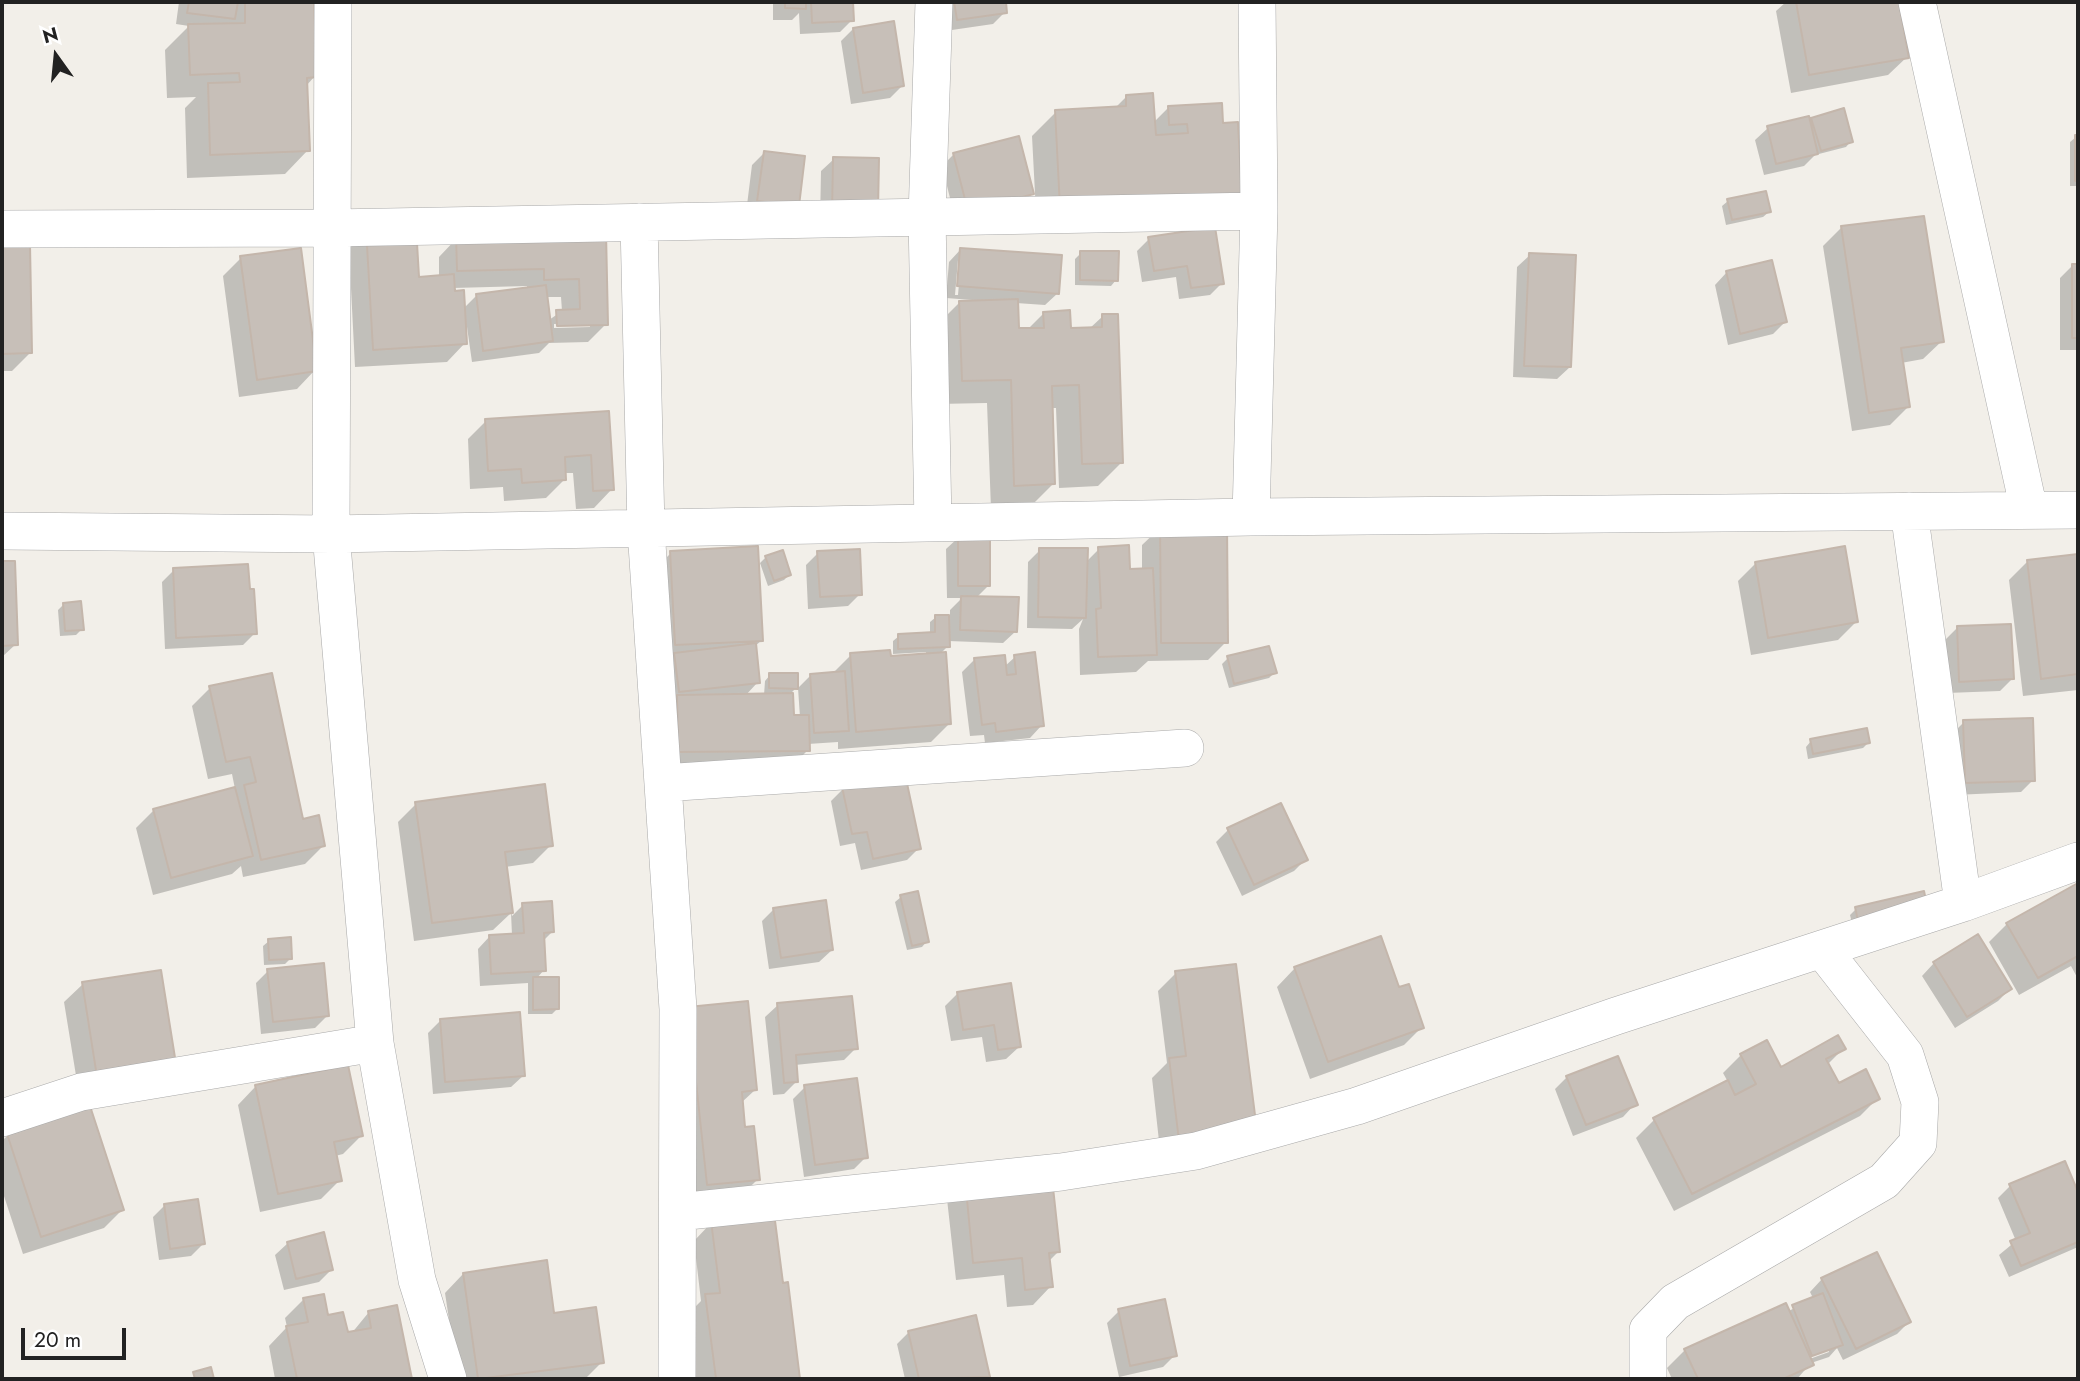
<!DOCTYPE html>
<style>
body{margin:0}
#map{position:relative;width:2080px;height:1381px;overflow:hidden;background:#f2efe9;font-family:Jost,sans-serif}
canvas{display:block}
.frame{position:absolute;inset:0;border:4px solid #222;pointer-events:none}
.north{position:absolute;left:21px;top:21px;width:70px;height:70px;-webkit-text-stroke:5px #fff;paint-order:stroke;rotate:345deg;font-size:19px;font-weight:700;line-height:28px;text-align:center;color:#222}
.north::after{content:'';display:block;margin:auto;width:24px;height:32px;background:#222;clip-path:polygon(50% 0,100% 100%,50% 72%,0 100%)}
.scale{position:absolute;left:21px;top:1328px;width:105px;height:32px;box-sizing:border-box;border:4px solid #222;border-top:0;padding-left:9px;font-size:21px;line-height:24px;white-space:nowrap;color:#222;-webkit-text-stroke:5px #fff;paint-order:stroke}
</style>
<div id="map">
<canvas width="2080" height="1381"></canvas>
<div class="frame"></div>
<div class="north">N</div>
<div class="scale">20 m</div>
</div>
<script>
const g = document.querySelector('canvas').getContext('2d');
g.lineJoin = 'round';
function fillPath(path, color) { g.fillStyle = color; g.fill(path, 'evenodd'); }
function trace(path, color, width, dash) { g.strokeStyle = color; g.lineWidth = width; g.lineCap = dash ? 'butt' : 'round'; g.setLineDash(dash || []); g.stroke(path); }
fillPath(new Path2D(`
 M179,2H313L315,76L306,86L308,150L285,174L187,178L185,108L196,97L167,98L165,50L189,26L176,24Z
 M773,2H851L852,20L840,32L800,34L799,13L792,20H773Z
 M941,2H1004L1005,12L993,24L945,31Z
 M1786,2H1897L1907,57L1888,75L1791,93L1776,11Z
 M853,29L902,86L890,98L851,104L841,41Z
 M1126,97L1153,123L1168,108L1222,125L1037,232L1032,136L1056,112L1114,109Z
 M1812,119L1851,141L1846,147L1815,155L1804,166L1764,175L1755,140L1768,128L1809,122Z
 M2076,137H2078V186H2070V142Z
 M765,152L797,205L746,213L752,165Z
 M954,154L1032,194L1019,206L956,222L942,166Z
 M834,159L864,222H820L821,171Z
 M1728,201L1769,212L1763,217L1726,225L1722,206Z
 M1841,228L1942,341L1923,359L1901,363L1908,407L1890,425L1852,431L1823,246Z
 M367,230L417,279L439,277V257L457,238L604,234L606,324L588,342L549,343L539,353L472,362L467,327L464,328L465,343L447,362L355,367L349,249ZM527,286V289L476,296L463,309L453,288ZM546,297H561L562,311L549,320ZM590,323V327L554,328V324Z
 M1149,239L1222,283L1210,295L1179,299L1176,277L1142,282L1137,251Z
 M29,246L30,353L12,371H2V247Z
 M961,249L1058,293L1045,305L1016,303L1017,330H1027L1044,313L1069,329H1089L1103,316L1122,462L1098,486L1059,488L1056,408H1051L1054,483L1030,507L991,509L987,403L938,404L936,326L960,302H972V300L946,298L949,262ZM958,260H961L958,295H955Z
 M1081,253L1116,280L1111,286L1075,285V259Z
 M1530,255L1570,367L1557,379L1513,377L1517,267Z
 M241,258L315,370L297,389L239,397L223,276Z
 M2072,266H2078V350H2060V278Z
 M1727,272L1785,322L1773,334L1728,345L1715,285Z
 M607,413L612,489L594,508L576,509L573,473H564V480L546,498L504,501L503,487L470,489L468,439L486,421Z
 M1161,527L1226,642L1208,660L1148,661L1136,672L1080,675L1079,629L1083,619L1072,629L1027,628L1028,562L1040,550L1086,562L1099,549L1128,570H1142V545Z
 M959,537L989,585L976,598L1016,631L1003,643L948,641V646L939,655L949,724L931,742L838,749V742L808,744V750L790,768L660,770L653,571L671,553L762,640L754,647L758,682L745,696L764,695L765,681L770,675L796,688L789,695L792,717H800L798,688L810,676L832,674L851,655L889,658L926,656V652L893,654V641L899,636L930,634V622L936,617H950V610L962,598H947L946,549Z
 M818,553L860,594L848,606L808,609L806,565Z
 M2078,555V690L2023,696L2009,580L2028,561Z
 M766,557L789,575L784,580L768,586L760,563Z
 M2,563H13L16,644L2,657Z
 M1756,563L1856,622L1838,640L1751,655L1738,581Z
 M174,570L248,591L255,633L243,645L165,649L162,582Z
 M64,604L82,629L76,635L60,636L58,610Z
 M1957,628L2012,679L2000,691L1947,693L1945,640Z
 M1015,657L1042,725L1030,738L985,743L984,735L970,736L962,672L974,660L1004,667Z
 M1228,658L1275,672L1269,678L1229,688L1222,664Z
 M210,688L302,821L324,845L305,864L243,877L241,866L232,874L153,895L136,828L154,810L235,789L232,774L208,779L192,706Z
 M1964,722L2033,780L2021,792L1954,795L1952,734Z
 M1811,741L1868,743L1863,748L1808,759L1806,747Z
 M843,789L919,848L907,860L861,870L855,843L840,846L831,801Z
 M416,804L551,845L533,863L505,867L512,916L523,905L552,932L543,941L544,970L536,979L557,1009L552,1014H528V983L480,986L478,949L490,936L512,935L511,913L493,930L414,941L398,822Z
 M1228,830L1306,859L1294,871L1242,896L1216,842Z
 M2078,885V979L2071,966L2019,995L1989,942L2007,924Z
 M1922,893L1854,931L1850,915L1856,909Z
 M901,897L927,941L922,947L907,950L895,902Z
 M774,909L832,950L819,962L769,969L762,921Z
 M269,941L291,958L285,964L264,965L263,946Z
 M1934,963L2010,989L1998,1001L1955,1028L1922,976Z
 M1295,968L1422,1027L1404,1045L1310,1079L1277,987Z
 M268,971L327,1016L315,1028L261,1034L256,983Z
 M1176,973L1255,1131L1161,1159L1152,1078L1167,1063L1158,991Z
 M83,984L174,1064L79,1094L64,1002Z
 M1009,985L1019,1047L1006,1059L986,1062L982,1037L951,1041L945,1006L958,993Z
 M778,1005L856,1048L844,1060L795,1065L796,1082L784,1094L773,1095L765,1017Z
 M440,1021L524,1075L511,1087L433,1094L428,1033Z
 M671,1027L755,1090L741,1103L744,1129L758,1179L740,1197L689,1203Z
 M1843,1049L1827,1065L1838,1085L1878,1098L1860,1116L1674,1211L1636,1138L1654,1120L1728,1082L1723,1073L1741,1055L1780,1069Z
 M1567,1077L1635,1104L1623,1117L1573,1136L1555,1089Z
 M256,1086L361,1136L343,1154L335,1156L340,1180L321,1199L260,1212L238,1105Z
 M805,1087L866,1157L854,1169L804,1177L793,1099Z
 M8,1135L122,1210L104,1228L23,1254L2,1190V1141Z
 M2064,1163L2078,1196V1247L2009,1277L1999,1255L2016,1241L1998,1198L2010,1186Z
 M966,1180L1059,1251L1049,1261L1051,1286L1033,1305L1007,1307L1004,1275L956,1280L947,1199Z
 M165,1205L203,1244L191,1256L159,1260L153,1217Z
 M712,1222L781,1285L786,1284L798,1379H696L688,1314L701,1301L694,1241Z
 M288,1243L331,1270L319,1282L284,1290L275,1255Z
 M463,1274L553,1315L602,1362L585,1379H458L445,1293Z
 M1822,1279L1909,1322L1897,1334L1843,1360L1837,1348L1829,1357L1811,1363L1797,1379H1672L1667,1368L1685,1350L1787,1312L1813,1298L1810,1292ZM1829,1348V1352L1804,1361L1803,1358Z
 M304,1299L346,1335L351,1334L369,1312L396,1307L410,1379H275L269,1346L287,1327L285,1318Z
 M1119,1311L1175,1355L1163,1367L1119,1377L1107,1323Z
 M909,1332L988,1376L985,1379H905L897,1344Z`), '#0003');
const building = new Path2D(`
 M189,2H238L235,19L187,13Z
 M245,2H314L317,77L307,78L310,151L210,155L208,83L240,82L239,73L190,75L188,24L245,23Z
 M785,2H806V9L785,8Z
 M811,2H853L854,21L812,23Z
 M954,2H1006L1007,13L957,20Z
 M1796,2H1899L1909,58L1809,75Z
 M894,21L904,86L863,93L853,28Z
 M1153,93L1156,135L1188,133L1187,124L1169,125L1168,106L1222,103L1223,123L1238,122L1242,199L1060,209L1055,110L1126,106V95Z
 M1844,108L1853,142L1821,151L1811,118Z
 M1809,116L1818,154L1776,164L1767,126Z
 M2075,135H2078V181H2075Z
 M1019,136L1034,194L968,211L953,153Z
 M764,151L805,156L799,206L757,201Z
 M833,157L879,158L878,211H832Z
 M1766,191L1771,212L1732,220L1727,199Z
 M1924,216L1944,342L1901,348L1910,407L1869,413L1841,226Z
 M416,226L419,277L454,274L455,291L464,290L467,344L373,350L366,229Z
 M1215,227L1224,284L1191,288L1187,266L1154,271L1148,237Z
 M606,232L608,325L557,326L556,310L580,309L579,279L544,280V269L457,271L456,237Z
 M30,244L32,353L2,354V245Z
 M301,248L317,371L257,380L240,256Z
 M960,248L1062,255L1059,294L957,286Z
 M1080,251H1119L1118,281L1080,280Z
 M1529,253L1576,255L1571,367L1524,366Z
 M1772,260L1787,322L1740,334L1726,271Z
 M2072,264H2078V338H2072Z
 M546,285L553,341L483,351L476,294Z
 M1018,299L1019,328H1044L1043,312L1070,310L1071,328L1102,327V314H1118L1123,463L1082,464L1079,385L1052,386L1055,484L1014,486L1011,380L962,381L959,301Z
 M609,411L614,490L593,491L591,455L565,457L566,480L522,483L521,469L488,471L485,419Z
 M1227,524L1228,643H1161L1160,525Z
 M958,535H990V586H958Z
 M1129,545L1130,569L1153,568L1157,655L1098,657L1096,609L1101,608L1098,547Z
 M758,546L763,641L675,645L670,551Z
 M1845,546L1858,622L1768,638L1755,562Z
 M1039,548H1088L1086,618L1038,617Z
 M860,549L862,595L820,597L817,551Z
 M783,550L791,575L774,581L765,556Z
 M2078,554V674L2041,679L2027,560Z
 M2,561H15L18,645L2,646Z
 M248,564L250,589H254L257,634L176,638L173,568Z
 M961,596L1019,597L1017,632L960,630Z
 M81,601L84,630L65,631L63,603Z
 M935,615H949L950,647L898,649V634L935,632Z
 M2011,624L2014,679L1959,682L1957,626Z
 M756,643L760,683L679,692L674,653Z
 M1269,646L1277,673L1234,684L1227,656Z
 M890,650L891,656L946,652L951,724L856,732L850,653Z
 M1035,652L1044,726L996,732L995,723L982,725L974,658L1005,655L1007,675L1016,674L1014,655Z
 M845,671L849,731L814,733L810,674Z
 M272,673L303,819L319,815L325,846L261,860L244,785L256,782L250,757L226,762L209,686Z
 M769,673H798V689L769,688Z
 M793,693L794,715H809L810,751L678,752L677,695Z
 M2033,718L2035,781L1965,783L1963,720Z
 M1867,728L1870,743L1813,754L1810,739Z
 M905,774L921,849L873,859L867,832L852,834L842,787Z
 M545,784L553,846L505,852L513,913L432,923L415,802Z
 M235,787L253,856L171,878L153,809Z
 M1281,803L1308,860L1254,885L1227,828Z
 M2078,883V956L2038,978L2006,923Z
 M918,891L929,942L912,946L900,895Z
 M1924,891L1928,910L1859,926L1855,907Z
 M826,900L833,950L781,958L773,908Z
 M552,901L554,932L544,933L546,971L491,974L489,935L524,933L522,903Z
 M1978,934L2012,989L1967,1017L1933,962Z
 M1381,936L1399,987L1409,984L1424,1028L1328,1062L1294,967Z
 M291,937L292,959L269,960L268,939Z
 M324,963L329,1016L273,1022L267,969Z
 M1236,964L1257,1131L1179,1141L1169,1058L1186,1056L1175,971Z
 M161,970L176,1064L97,1077L82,982Z
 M533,977H559V1009L533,1010Z
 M1011,983L1021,1047L998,1050L994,1025L963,1030L957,992Z
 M852,996L858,1049L796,1055L798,1082L784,1083L777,1003Z
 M748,1001L757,1090L742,1092L745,1127L754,1126L760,1180L707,1185L688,1007Z
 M520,1012L525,1076L445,1082L440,1019Z
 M1838,1035L1846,1049L1826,1059L1839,1083L1866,1069L1880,1099L1692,1194L1653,1118L1728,1080L1735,1095L1756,1084L1740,1054L1767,1040L1781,1067Z
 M1618,1056L1638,1105L1586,1125L1566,1076Z
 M348,1065L363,1136L334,1142L342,1181L278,1194L255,1085Z
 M857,1078L868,1158L815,1165L804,1085Z
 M90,1106L124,1210L41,1237L7,1134Z
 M2065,1161L2078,1192V1242L2021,1266L2010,1241L2030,1233L2009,1184Z
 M1051,1169L1060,1252L1049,1253L1053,1287L1025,1290L1022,1258L973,1263L965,1179Z
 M198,1199L205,1244L170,1249L164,1204Z
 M774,1213L783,1283L788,1282L800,1379H716L705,1294L720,1293L711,1221Z
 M324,1232L333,1270L296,1279L287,1242Z
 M1877,1252L1911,1322L1856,1349L1821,1278Z
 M547,1260L554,1313L596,1307L604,1363L478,1379L463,1273Z
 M1823,1293L1843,1345L1812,1356L1792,1305Z
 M324,1294L328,1315L343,1312L348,1332L371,1328L368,1311L397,1305L412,1379H297L286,1326L308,1322L303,1298Z
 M1165,1299L1177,1356L1130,1366L1118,1309Z
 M1786,1303L1814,1365L1783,1379H1698L1684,1349Z
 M976,1315L990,1377L919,1379L908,1331Z
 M211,1367L214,1379H195L193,1372Z`);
fillPath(building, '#c7bfb8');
trace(building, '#c4b6ab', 2);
const minor = new Path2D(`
 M333,2L331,534L375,1043L417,1280L448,1379
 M1917,2L2029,510
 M639,222L646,529L678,1009L677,1379
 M2,229L332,228L1259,211
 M1909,511L1963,903
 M1251,517L1259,211L1257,2
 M933,523L927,217L934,2
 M2,531L331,534L1251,517L2078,510
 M663,783L1185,748
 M2,1118L81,1092L375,1043
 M678,1212L1061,1172L1196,1151L1357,1106L1616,1016L1963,903L2078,861
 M1648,1379V1330L1675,1302L1884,1181L1918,1143L1920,1102L1905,1055L1822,949`);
trace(minor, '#a9a9a9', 38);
trace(minor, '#fff', 37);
</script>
